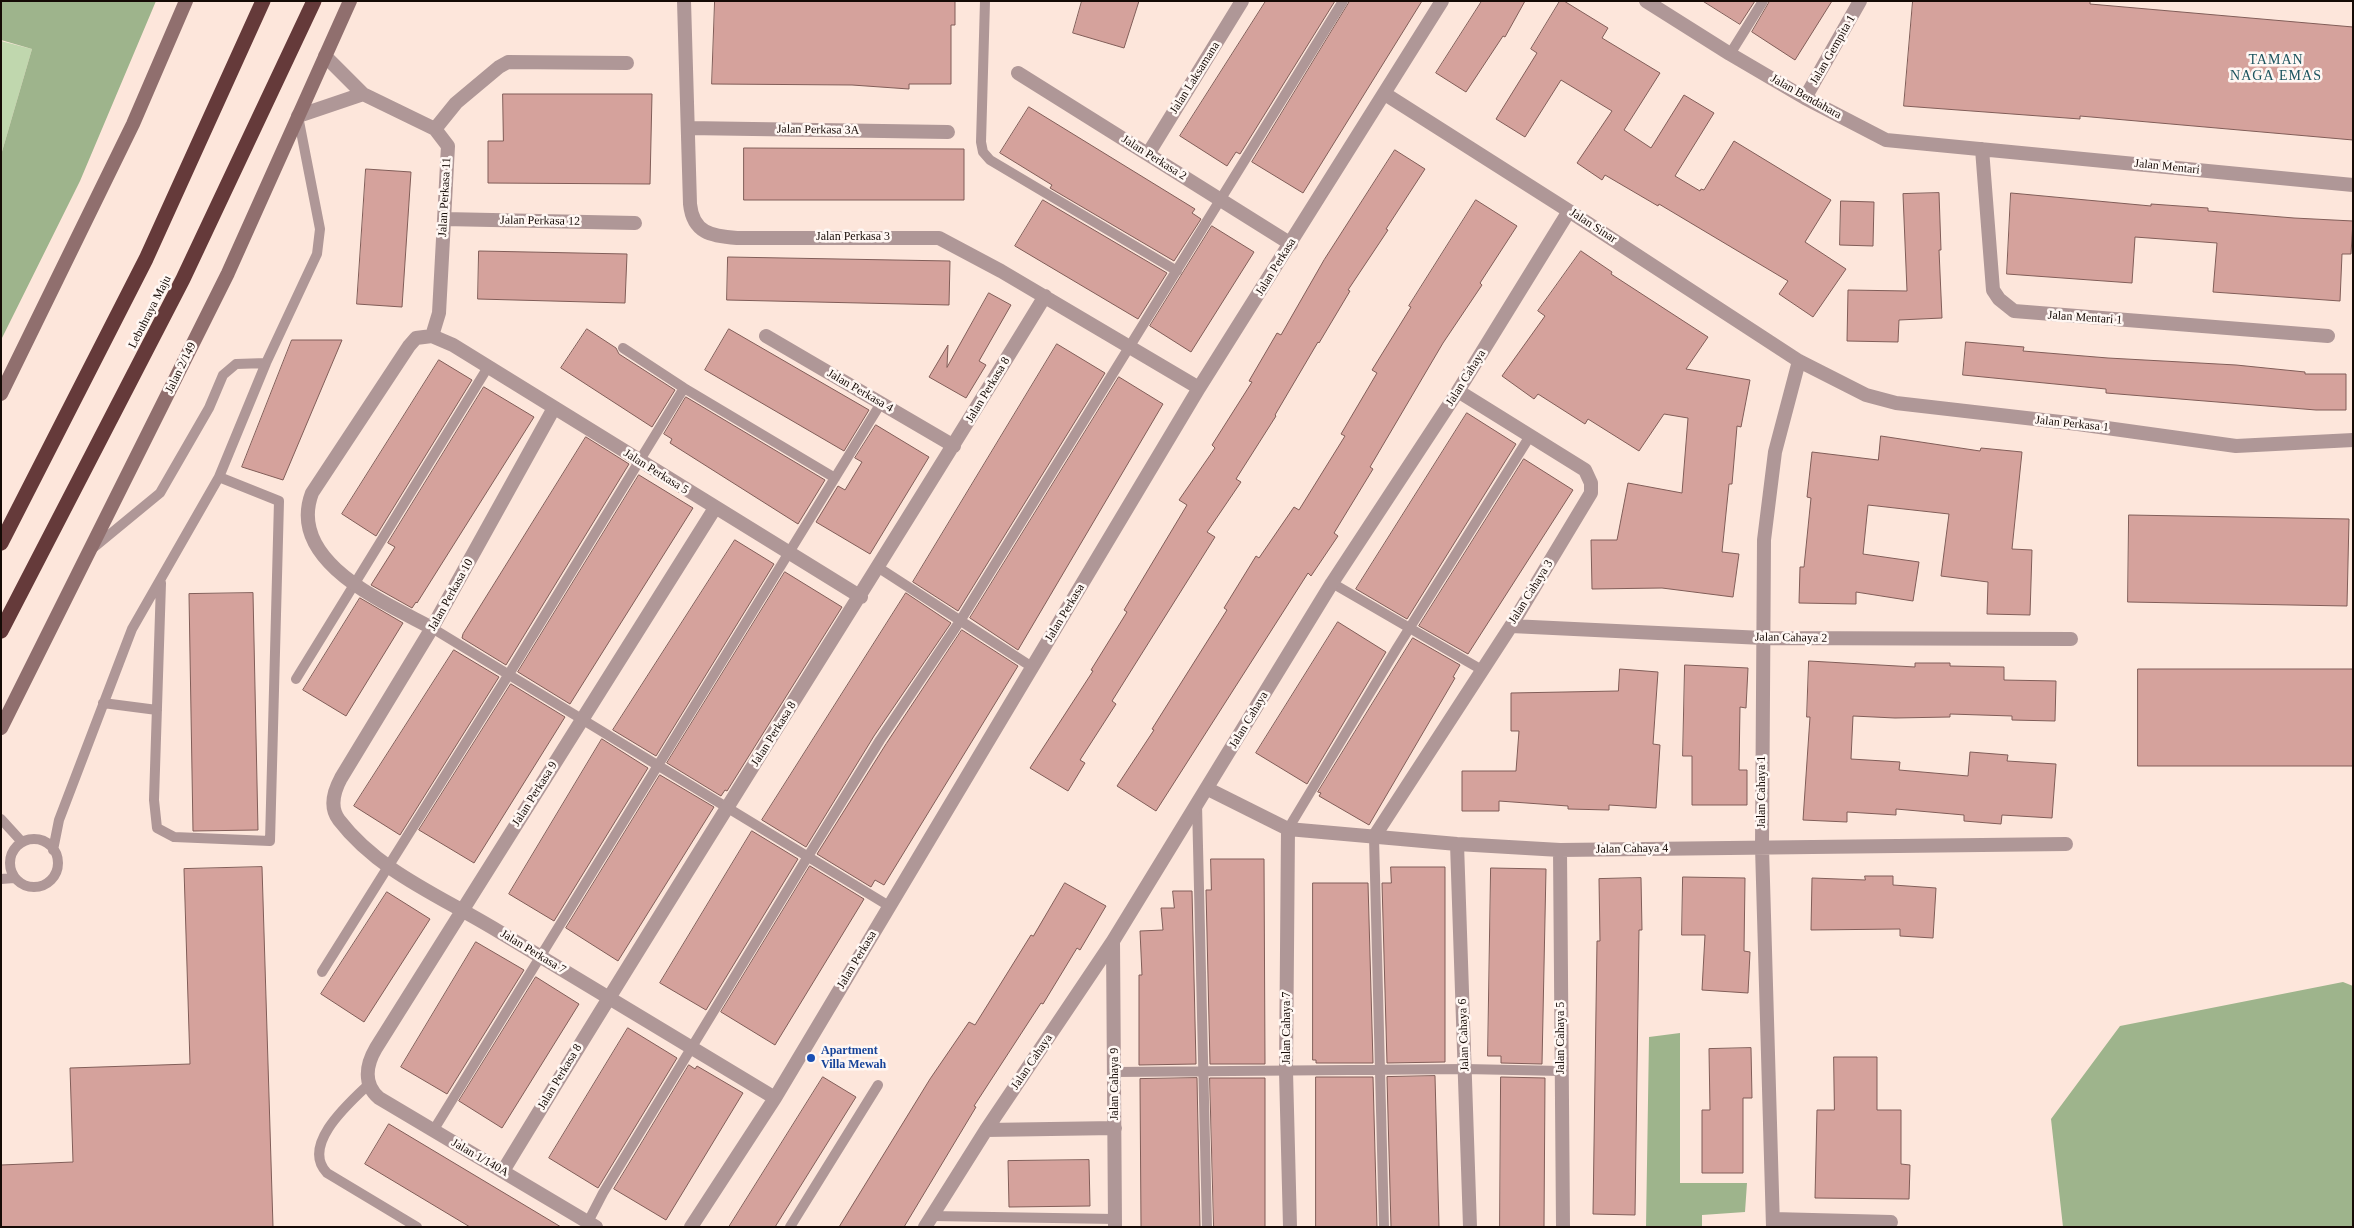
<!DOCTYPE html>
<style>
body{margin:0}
#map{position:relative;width:2354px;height:1228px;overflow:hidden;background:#fde6db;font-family:"Times New Roman",serif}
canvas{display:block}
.frame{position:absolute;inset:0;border:2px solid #150a05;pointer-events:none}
</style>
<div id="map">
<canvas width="2354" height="1228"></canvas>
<div class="frame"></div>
</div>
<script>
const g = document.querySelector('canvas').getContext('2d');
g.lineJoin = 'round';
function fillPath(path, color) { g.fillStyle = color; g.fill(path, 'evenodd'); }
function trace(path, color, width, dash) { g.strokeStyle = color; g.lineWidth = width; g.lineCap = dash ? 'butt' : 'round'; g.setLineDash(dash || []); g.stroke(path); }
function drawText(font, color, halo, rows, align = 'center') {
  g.font = font + ' "Times New Roman",serif'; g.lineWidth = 5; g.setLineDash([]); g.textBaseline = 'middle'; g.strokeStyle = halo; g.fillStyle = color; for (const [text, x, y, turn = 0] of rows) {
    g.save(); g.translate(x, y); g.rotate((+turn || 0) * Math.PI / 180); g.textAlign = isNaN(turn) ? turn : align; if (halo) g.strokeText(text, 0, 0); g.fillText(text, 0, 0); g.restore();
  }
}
fillPath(new Path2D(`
 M1,41L32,49L1,155Z`), '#c0d7ae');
fillPath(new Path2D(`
 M1,1H156L80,181L1,340V155L32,49L1,40Z
 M2343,982L2353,986V1227H2063L2051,1119L2120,1026Z
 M1680,1033V1183H1747L1745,1212L1702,1215V1227H1646L1649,1037Z`), '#9eb48c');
const building = new Path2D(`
 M715,1H955V25H951V84H909V89L852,85L712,84Z
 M1082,1H1139L1124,48L1073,33Z
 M1266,1H1335L1240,154L1236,152L1227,166L1180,136Z
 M1350,1H1422L1303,193L1252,162Z
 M1482,1H1525L1505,37L1503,36L1466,92L1436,73Z
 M1560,1H1564L1608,28L1602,38L1660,73L1624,130L1651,148L1684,95L1714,113L1675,176L1700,191L1701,189L1704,190L1734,141L1831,200L1805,242L1846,269L1813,317L1779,294L1788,281L1659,204L1658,206L1605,175L1602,180L1577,163L1612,111L1561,80L1525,137L1496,119L1537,53L1531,49Z
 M1703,1H1755L1740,24Z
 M1770,1H1832L1795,60L1752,32Z
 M1913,1H2090V4L2353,27V140L2080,116V119L1904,106Z
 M503,94H652L650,184L488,183V141H503Z
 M1029,107L1195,209L1192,213L1201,219L1174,261L1050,188L1052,185L1000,153Z
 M744,148L964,149V200H744Z
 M1395,150L1425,169L1386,229L1388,230L1348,290L1350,291L1319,343L1318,342L1275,415L1276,416L1236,479L1241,482L1207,532L1215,537L1112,701L1116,704L1080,760L1085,763L1068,791L1030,768L1093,671L1091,670L1127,612L1124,610L1187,505L1179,500L1215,448L1212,445L1252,382L1249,381L1277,333L1281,335L1324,260Z
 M366,169L411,172L402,307L357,304Z
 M1939,193L1941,250H1939L1942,318L1899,320L1898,342L1847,341L1848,290L1907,291L1903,194Z
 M2011,193L2151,206V204L2208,208V211L2294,218L2353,221L2351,254H2342L2340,301L2213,292L2217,243L2135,237L2132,283L2007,274Z
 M1043,200L1167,273L1138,319L1015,246Z
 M1476,200L1517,226L1480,283L1482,285L1443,343L1370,467L1373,469L1334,533L1338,536L1311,576L1308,573L1156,811L1117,786L1154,730L1152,729L1227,610L1224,608L1256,556L1259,558L1294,507L1299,510L1345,436L1341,434L1377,373L1372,370L1411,307L1409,306Z
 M1841,201L1874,202L1873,246L1840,245Z
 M1212,226L1254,252L1191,352L1150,326Z
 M479,251L627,254L625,303L478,299Z
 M1581,251L1612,272L1611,274L1708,337L1686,369L1750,380L1741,427L1737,426L1732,484H1729L1722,552L1739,554L1733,597L1662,588L1592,589L1591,540H1617L1628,483L1682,493L1688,418L1664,414L1639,451L1588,419L1585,424L1538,394L1534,399L1502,376L1545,316L1538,311Z
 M728,257L950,261L949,305L727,300Z
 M989,293L1011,305L979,361L986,365L966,398L929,377L948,345L947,367Z
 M587,329L616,348L619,354L675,390L652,427L561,368Z
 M729,329L869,410L844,451L705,370Z
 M292,340H342L283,480L242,467Z
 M1966,342L2024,347L2023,351L2108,358L2236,365L2305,372V374H2346V410H2316L2106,393V389L1963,375Z
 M1057,344L1105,373L958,611L913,582Z
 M439,360L472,380L376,536L342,514Z
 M1119,377L1163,404L1018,650L970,618Z
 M484,387L534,417L417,603L416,602L412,608L371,585L395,547L388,543Z
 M686,397L825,480L798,524L670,443L672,439L664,434Z
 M1467,413L1516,444L1407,619L1356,589Z
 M876,425L929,457L870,554L816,522L838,486L845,490L862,462L855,458Z
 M1881,436L1980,451L1981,448L2022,452L2012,549L2032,550L2030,615L1987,614L1988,582L1941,576L1949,514L1868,505L1863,554L1919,562L1913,601L1856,592V604L1799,603L1800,567H1804L1811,498L1807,497L1812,452L1878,460Z
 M586,437L629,464L506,665L462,638L463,634Z
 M1524,459L1573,490L1468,654L1419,626Z
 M639,475L693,508L570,704L518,672Z
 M2129,515L2349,519L2347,606L2128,602Z
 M735,540L774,564L656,756L613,730Z
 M785,572L842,607L727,791L725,790L721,796L667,763Z
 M253,593L258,830L193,831L189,594Z
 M906,593L951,623L874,736L806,847L762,820Z
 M360,598L403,623L346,716L303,690Z
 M1338,622L1386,652L1307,784L1256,753Z
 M962,630L1018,666L884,885L875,880L871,887L817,854L886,744Z
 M1413,638L1460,665L1453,677L1455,678L1369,825L1319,796L1321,793L1318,792Z
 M454,650L499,677L400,835L354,806Z
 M1809,661L1915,667V663H1950V666L2004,667V680L2056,681L2055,721L2012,720V716L1950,714V717L1895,718L1853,716L1851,759L1900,762L1899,770L1968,776L1970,752L2008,755L2007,761L2056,764L2052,818L2002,815L2001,824L1964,821V815L1896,809V815L1847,812V822L1803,820L1810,717H1807Z
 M1685,665L1748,668L1746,708L1740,707L1739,770H1747V805H1692V756H1683Z
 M1620,669L1658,672L1653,744L1660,745L1656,808L1609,805V810L1568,809V806L1499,801V811H1462V771H1516L1519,731H1511V693L1618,691Z
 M2138,669H2353V766H2138Z
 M511,684L565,717L474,863L419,830Z
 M602,739L648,768L554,921L509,894Z
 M660,775L714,807L618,961L566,928Z
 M752,831L798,859L706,1010L660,983Z
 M1211,859H1264L1265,1064H1210L1206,890H1211Z
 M810,866L864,899L775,1045L721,1012Z
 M262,867L273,1227H1V1165L73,1162L70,1068L190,1064L184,869Z
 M1391,867H1445V1062L1387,1063L1382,883H1391Z
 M1491,868L1546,869L1542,1064L1501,1063V1056H1488Z
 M1865,876H1893V885L1936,888L1933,938L1900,936V929L1811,930L1812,878L1865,880Z
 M1683,877L1745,878L1744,951L1750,952L1748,993L1702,990L1705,935H1682Z
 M1641,878L1642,930H1639L1635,1215L1593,1214L1597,941H1600L1599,879Z
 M1065,883L1106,906L1080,950L1077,948L1043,1004L1041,1003L974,1106L976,1107L904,1227H839L930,1079L969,1022L975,1025L1031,935L1033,936Z
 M1313,883H1368L1373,1063H1316V1060H1313Z
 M1173,891H1192L1196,1064L1139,1065V975H1142L1140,931L1163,930L1161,908H1174Z
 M387,892L430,919L364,1022L321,994Z
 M476,942L524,970L447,1094L401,1067Z
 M536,977L579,1004L502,1128L459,1101Z
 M628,1028L677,1058L598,1188L549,1158Z
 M1751,1048L1752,1098H1743V1173H1702V1110H1710L1709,1049Z
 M1834,1057H1877V1110H1901V1164L1910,1165L1909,1199L1815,1198L1817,1110H1834Z
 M689,1065L695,1069L697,1066L743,1093L666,1220L614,1189Z
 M1435,1076L1439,1227H1391L1387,1077Z
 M823,1077L856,1097L775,1227H729Z
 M1316,1077H1373L1377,1227H1316Z
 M1501,1077L1545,1078L1544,1227H1500Z
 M1197,1078L1200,1227H1141L1140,1079Z
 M1210,1078H1265V1227H1214Z
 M389,1124L561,1227H470L365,1164Z
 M1089,1160L1090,1206L1009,1207L1008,1161Z`);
fillPath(building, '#d5a29c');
trace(building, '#815d58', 1);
trace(new Path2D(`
 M985,1L981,142L983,152L990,160L1177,271
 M1730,54L1763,1
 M623,348L684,388L835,478
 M92,549L160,493L209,408L223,375L236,364L266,363L317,254L320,229L298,116
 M879,568L1032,667
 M161,583L154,800L157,828L174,837L270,841L279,501L219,477
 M1332,583L1482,670
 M432,628L889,906
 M296,679L488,367
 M103,703L157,710
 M1197,804L1207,1227
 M1,819L22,842
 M1288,829L1397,648L1530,436
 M1374,837L1384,1227
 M10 863a24 24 0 1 1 48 0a24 24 0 1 1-48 0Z
 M53,850L59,820L132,629L219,477L266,363
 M1,879L14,878
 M322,972L509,674L684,388
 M1116,1072L1465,1069L1561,1071
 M369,1084C350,1102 300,1145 327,1173L417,1227
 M433,1131L881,403
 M931,1216L1115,1219
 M588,1222L603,1193L807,858L880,740L960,621L1343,1
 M790,1227L878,1085`), '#af9797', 10);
trace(new Path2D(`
 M684,1L690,204C693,233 711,236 737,238H939L1001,271L1199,388
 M1646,1L1730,54L1805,98L1886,140L2353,185
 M1018,73L1291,244
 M363,94L435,129L448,146L439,313L432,336L416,338L409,346L312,493C286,562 386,603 432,628
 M1385,94L1569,211L1799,361L1866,395L1896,403L2078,424L2236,446L2353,440
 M1805,98L1860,1
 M298,116L363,94L325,56
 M688,128L948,132
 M435,129L456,103L499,67L508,62L627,63
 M1982,149L1993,290L1999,299L2014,311L2328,336
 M1148,154L1242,1
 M444,219L635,223
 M432,336L453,345L861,597
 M766,336L954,446
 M554,408L432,628L341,778C334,791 329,807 339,820C378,871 440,896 493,928C587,985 681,1041 775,1098
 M1511,626L1763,638L2071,639
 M1208,789L1288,829L1457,844L1560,850L2066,844
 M1288,829L1286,1071L1290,1227
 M1374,837L1511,626L1591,493V483L1585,470L1458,391
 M1457,844L1470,1227
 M1560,850L1563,1227
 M1113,941L1115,1227
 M986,1130L1115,1128
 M503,1171C681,877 866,589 1045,296
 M1773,1219L1891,1222
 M596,1227L379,1098C363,1084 366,1065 376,1048L715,508
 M691,1227L775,1098L1199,388L1442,1
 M925,1227L986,1130L1113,941L1332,583L1458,391L1569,211
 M1773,1227L1762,847L1764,540L1775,452L1799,361`), '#af9797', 14);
trace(new Path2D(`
 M1,394L133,124L186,1
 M1,728L228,273L350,1`), '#906f6e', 14);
trace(new Path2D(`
 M1,543L146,259L263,1
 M1,631L183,279L314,1`), '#653a3a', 15);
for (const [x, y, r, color] of [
 [811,1058,5,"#1a4fb4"]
]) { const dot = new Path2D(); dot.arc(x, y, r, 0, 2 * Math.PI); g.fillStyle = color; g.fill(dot); trace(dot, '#fff7f3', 2); }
drawText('12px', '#150a05', '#fff7f3', [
 ["Jalan Gempita 1",1833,50,-60],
 ["Jalan Laksamana",1195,78,-58],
 ["Jalan Bendahara",1806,97,29],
 ["Jalan Perkasa 3A",818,130,1],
 ["Jalan Perkasa 2",1154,158,32],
 ["Jalan Mentari",2167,167,6],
 ["Jalan Perkasa 11",445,197,-87],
 ["Jalan Perkasa 12",540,221,1],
 ["Jalan Sinar",1593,226,33],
 ["Jalan Perkasa 3",853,237],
 ["Jalan Perkasa",1276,267,-58],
 ["Lebuhraya Maju",150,312,-63],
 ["Jalan Mentari 1",2085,318,4],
 ["Jalan 2/149",181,368,-64],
 ["Jalan Cahaya",1466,378,-58],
 ["Jalan Perkasa 8",988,390,-59],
 ["Jalan Perkasa 4",860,391,30],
 ["Jalan Perkasa 1",2072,424,6],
 ["Jalan Perkasa 5",656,472,32],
 ["Jalan Cahaya 3",1531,592,-58],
 ["Jalan Perkasa 10",451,595,-61],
 ["Jalan Perkasa",1065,613,-59],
 ["Jalan Cahaya 2",1791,638,1],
 ["Jalan Cahaya",1249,720,-59],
 ["Jalan Perkasa 8",774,734,-58],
 ["Jalan Cahaya 1",1762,792,-90],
 ["Jalan Perkasa 9",535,794,-58],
 ["Jalan Cahaya 4",1632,849,-1],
 ["Jalan Perkasa 7",533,952,31],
 ["Jalan Perkasa",857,960,-59],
 ["Jalan Cahaya 7",1287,1028,-90],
 ["Jalan Cahaya 6",1464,1035,-92],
 ["Jalan Cahaya 5",1561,1038,-90],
 ["Jalan Cahaya",1032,1062,-56],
 ["Jalan Perkasa 8",560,1077,-59],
 ["Jalan Cahaya 9",1115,1084,-90],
 ["Jalan 1/140A",480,1158,30]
]);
drawText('bold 12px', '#164399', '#fff7f3', [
 ["Apartment",821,1051],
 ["Villa Mewah",821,1065]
], 'left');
g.letterSpacing = '1px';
drawText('14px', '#1b535e', '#fff7f3', [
 ["TAMAN",2276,60],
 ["NAGA EMAS",2276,76]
]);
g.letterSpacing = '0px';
</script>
